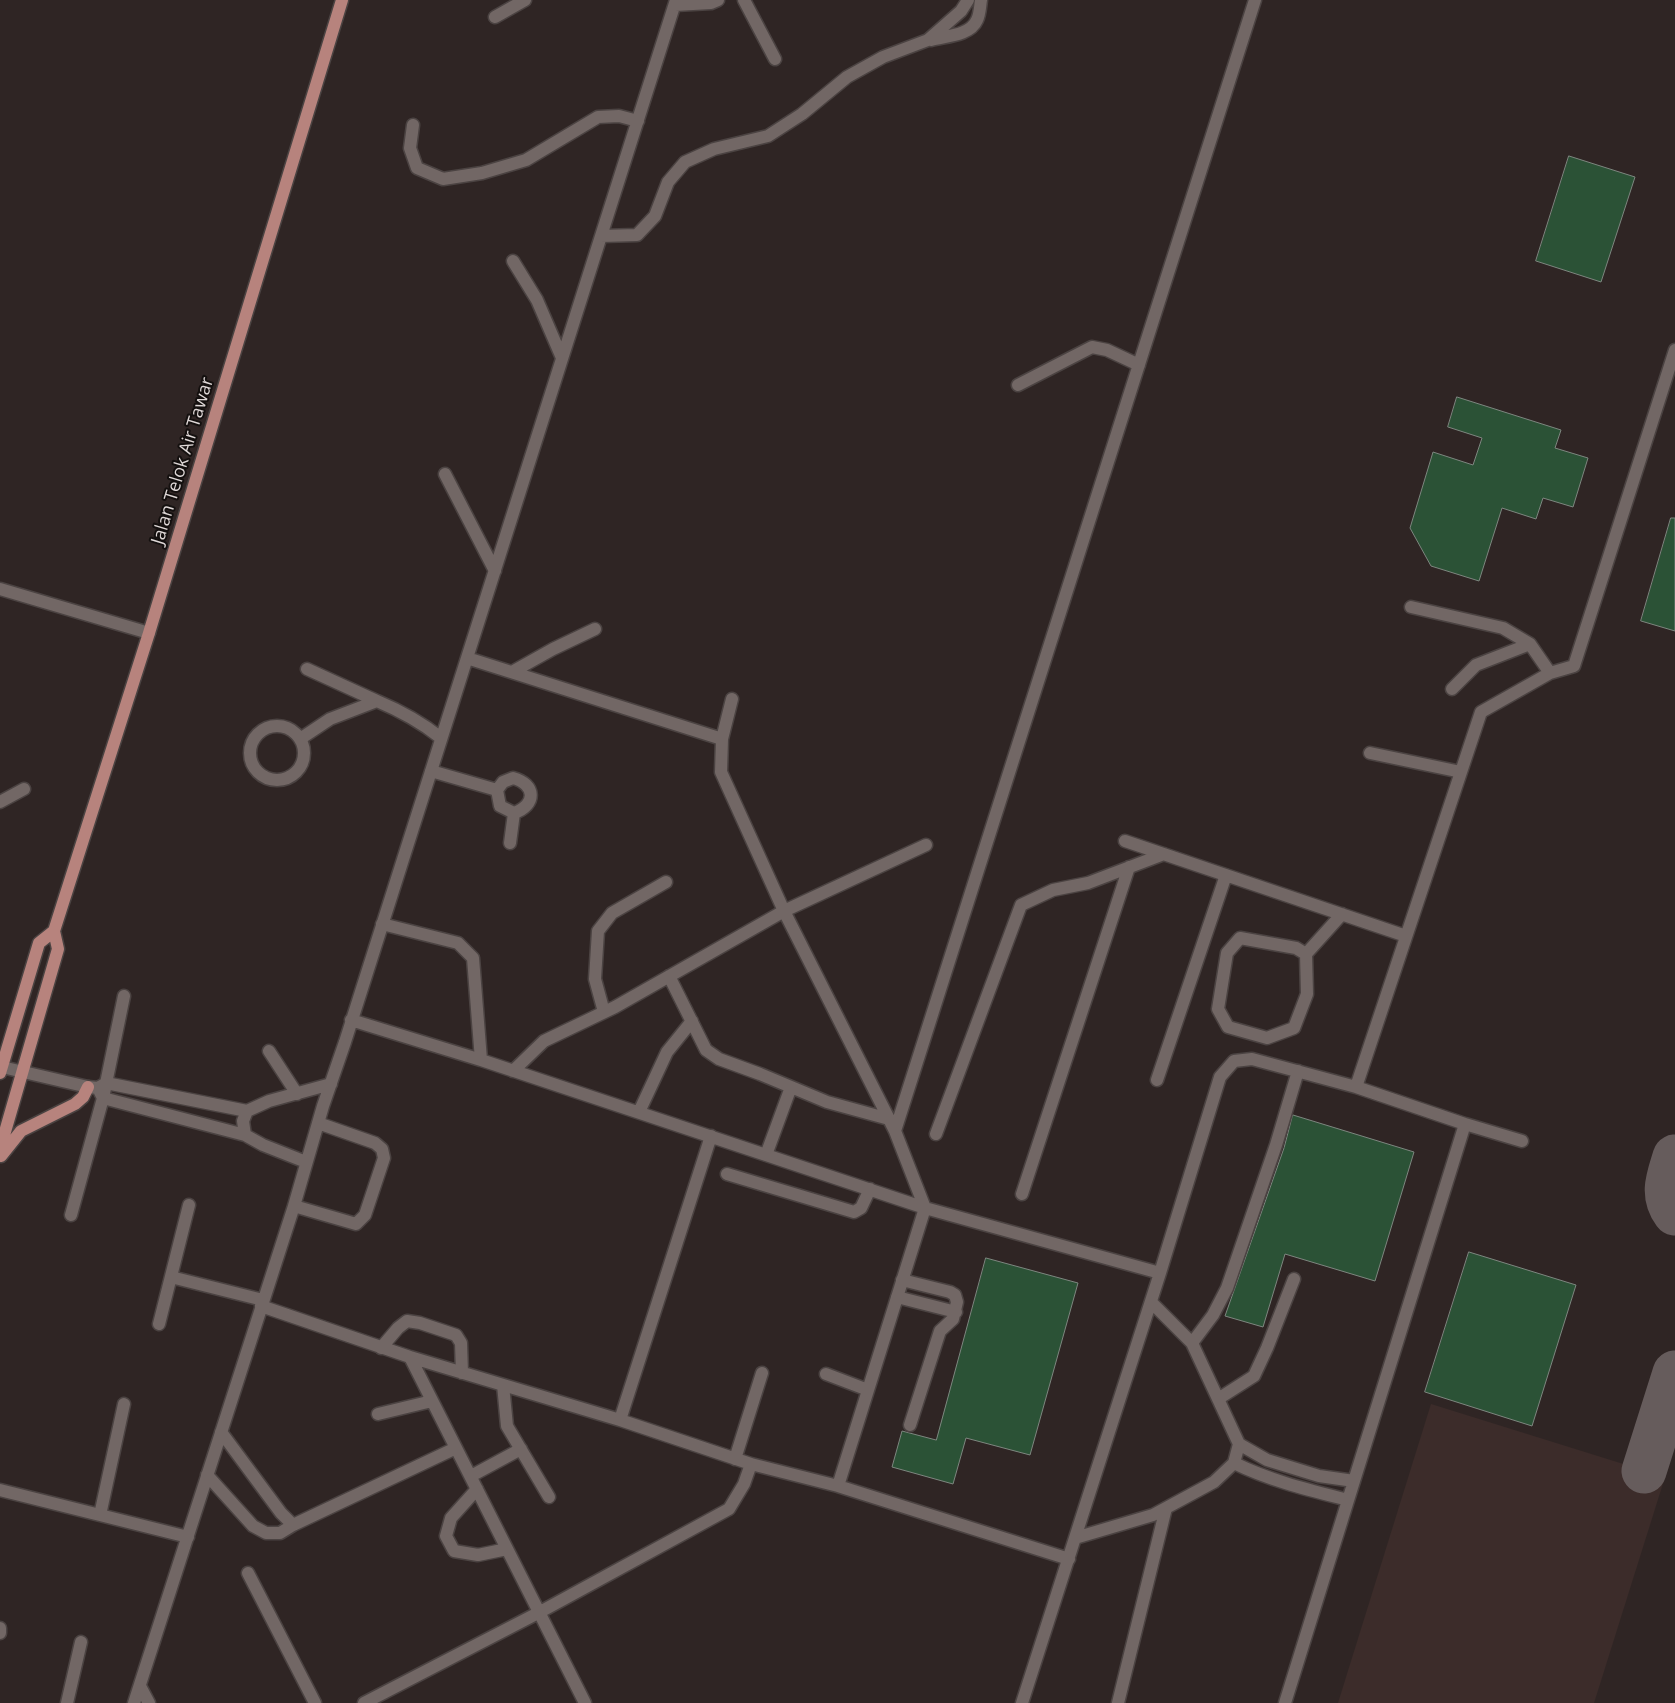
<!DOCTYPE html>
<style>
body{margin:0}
canvas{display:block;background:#2f2524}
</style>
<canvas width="1675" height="1703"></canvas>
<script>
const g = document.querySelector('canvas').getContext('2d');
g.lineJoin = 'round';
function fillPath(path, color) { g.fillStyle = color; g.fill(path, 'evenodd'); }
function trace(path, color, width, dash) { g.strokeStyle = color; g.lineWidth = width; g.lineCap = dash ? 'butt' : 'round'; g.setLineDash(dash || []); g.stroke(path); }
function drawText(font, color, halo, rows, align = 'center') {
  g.font = font + ' "Open Sans",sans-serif'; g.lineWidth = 4; g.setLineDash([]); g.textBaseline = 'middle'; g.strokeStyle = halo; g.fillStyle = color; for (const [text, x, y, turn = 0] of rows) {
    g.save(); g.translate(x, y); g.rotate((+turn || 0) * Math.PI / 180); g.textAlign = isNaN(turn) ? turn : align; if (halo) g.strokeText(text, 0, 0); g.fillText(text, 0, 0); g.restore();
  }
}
fillPath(new Path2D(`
 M1431,1404L1665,1477L1594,1703H1338Z`), '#3c2c2a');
trace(new Path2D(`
 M1675,1157C1669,1177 1661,1194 1675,1213
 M1644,1471L1675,1373`), '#665c5c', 45);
const building = new Path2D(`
 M1569,156L1635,177L1601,282L1536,261Z
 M1457,397L1561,430L1555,448L1588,458L1573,507L1543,498L1536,519L1502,508L1479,581L1431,566L1410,528L1433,452L1473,465L1482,438L1448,427Z
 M1671,518H1675V631L1641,621Z
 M1293,1115L1414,1152L1375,1281L1285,1254L1263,1327L1225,1316L1284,1148Z
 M1469,1252L1576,1285L1532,1426L1425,1392Z
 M986,1258L1078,1283L1030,1455L966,1438L953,1484L892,1467L902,1431L936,1440Z`);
fillPath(building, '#2b5236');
trace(building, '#7d867f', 1);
const minor = new Path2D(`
 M744,0L775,59
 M675,5L711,3L718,0
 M495,17L525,0
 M931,40C945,36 970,36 977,20C980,14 980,6 981,0
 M413,125L410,148L417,168L443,179L482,173L526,160L598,117L619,116L638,121
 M601,236L637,235L655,216L668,182L685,162L714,149L768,136L802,114L847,77L883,57L928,40L961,11L968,0
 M513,261L537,300L562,358
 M1018,385L1092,347L1107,350L1139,365
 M445,474L495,571
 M0,589L149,633
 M1411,607L1503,628L1530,644L1550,673
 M467,658L722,739
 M307,669L377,701
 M512,672L553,649L595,629
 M1452,689L1476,665L1530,644
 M732,699L722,739L721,772L784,911L895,1131L925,1208L838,1486
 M250 753a27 27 0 1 1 54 0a27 27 0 1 1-54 0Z
 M300,739L330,719L377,701C401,711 421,722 441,738
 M1370,753L1461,772
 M431,771L497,790
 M513,778C536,784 537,805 514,813L500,806L497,790L503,782Z
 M0,802L24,789
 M1125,841L1406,936
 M510,843L514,813
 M382,924L458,943L473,958L481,1060
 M1240,938L1296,948L1306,954L1307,994L1294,1028L1267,1038L1228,1027L1218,1009L1227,953Z
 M1306,954L1342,914
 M669,976L706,1050L719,1059L760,1074L827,1102L889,1119
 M604,1012L595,979L598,931L612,913L666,882
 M351,1020L481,1060L925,1208L1160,1273
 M269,1051L297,1094
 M2,1067L88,1087L98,1088L106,1083L247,1111L269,1101L331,1084
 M513,1071L544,1041L615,1007L784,911L926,845
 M1157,1080L1226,875
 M1356,1087L1481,712L1550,673L1574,666L1675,350
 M99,1090L103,1098L245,1135L263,1145L306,1162
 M639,1112L667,1052L692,1021
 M895,1131L1255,0
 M936,1134L1021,905L1053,890L1088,883L1164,854
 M245,1135L243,1121L247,1111
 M766,1155L791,1087
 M727,1174L854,1212L861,1208L870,1189
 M1022,1194L1129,867
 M294,1206L356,1224L365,1215L384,1158L382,1149L375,1143L318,1123
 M71,1215L103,1098L124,996
 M171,1277L263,1300
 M902,1280L950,1292L955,1295L957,1302L953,1319L940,1331L910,1425
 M897,1297L956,1312
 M261,1306L410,1357L620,1420L751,1464L838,1486L1069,1559
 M159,1324L189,1205
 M1192,1343L1213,1315L1227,1288L1276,1145L1298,1071
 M381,1348L398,1328L407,1321L420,1323L456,1335L461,1343L462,1373
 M410,1357L585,1703
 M826,1374L868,1390
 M503,1385L507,1426L549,1497
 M1218,1399L1254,1376L1267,1348L1294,1279
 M378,1414L432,1401
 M620,1420L711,1136
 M221,1432L281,1513L293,1525
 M1239,1444L1267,1460L1319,1476L1354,1481
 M735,1459L762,1373
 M1234,1463C1271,1481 1309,1490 1348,1500
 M207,1475L253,1526L266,1533H280L293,1525L456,1448
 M471,1476L521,1449
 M477,1489L451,1518L446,1536L454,1551L478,1555L507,1549
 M0,1490L188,1537
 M100,1515L124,1404
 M1075,1538L1153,1515L1214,1482L1234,1463L1239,1444L1192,1343L1151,1302
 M248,1573L315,1703
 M0,1633V1628
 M140,1686L149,1703
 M67,1703L81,1642
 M134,1703L294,1206L323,1106L345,1042L676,0
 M364,1703L540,1612L729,1509L744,1484L751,1464
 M1022,1703L1160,1273L1220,1077L1234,1061L1252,1059L1356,1087L1465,1124L1522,1141
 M1118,1703L1166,1508
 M1285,1703L1465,1124`);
const major = new Path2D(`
 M0,1073L39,943L54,931
 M0,1149L58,949L54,931L149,633L342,0
 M1,1156L21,1131L75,1104L83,1097L88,1087`);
trace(minor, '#4b4342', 15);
trace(major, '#4b4342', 15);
trace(minor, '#726765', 12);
trace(major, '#b7837d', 12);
drawText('18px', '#dfd8d7', '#14100f', [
 ["Jalan Telok Air Tawar",183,461,-73]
]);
</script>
